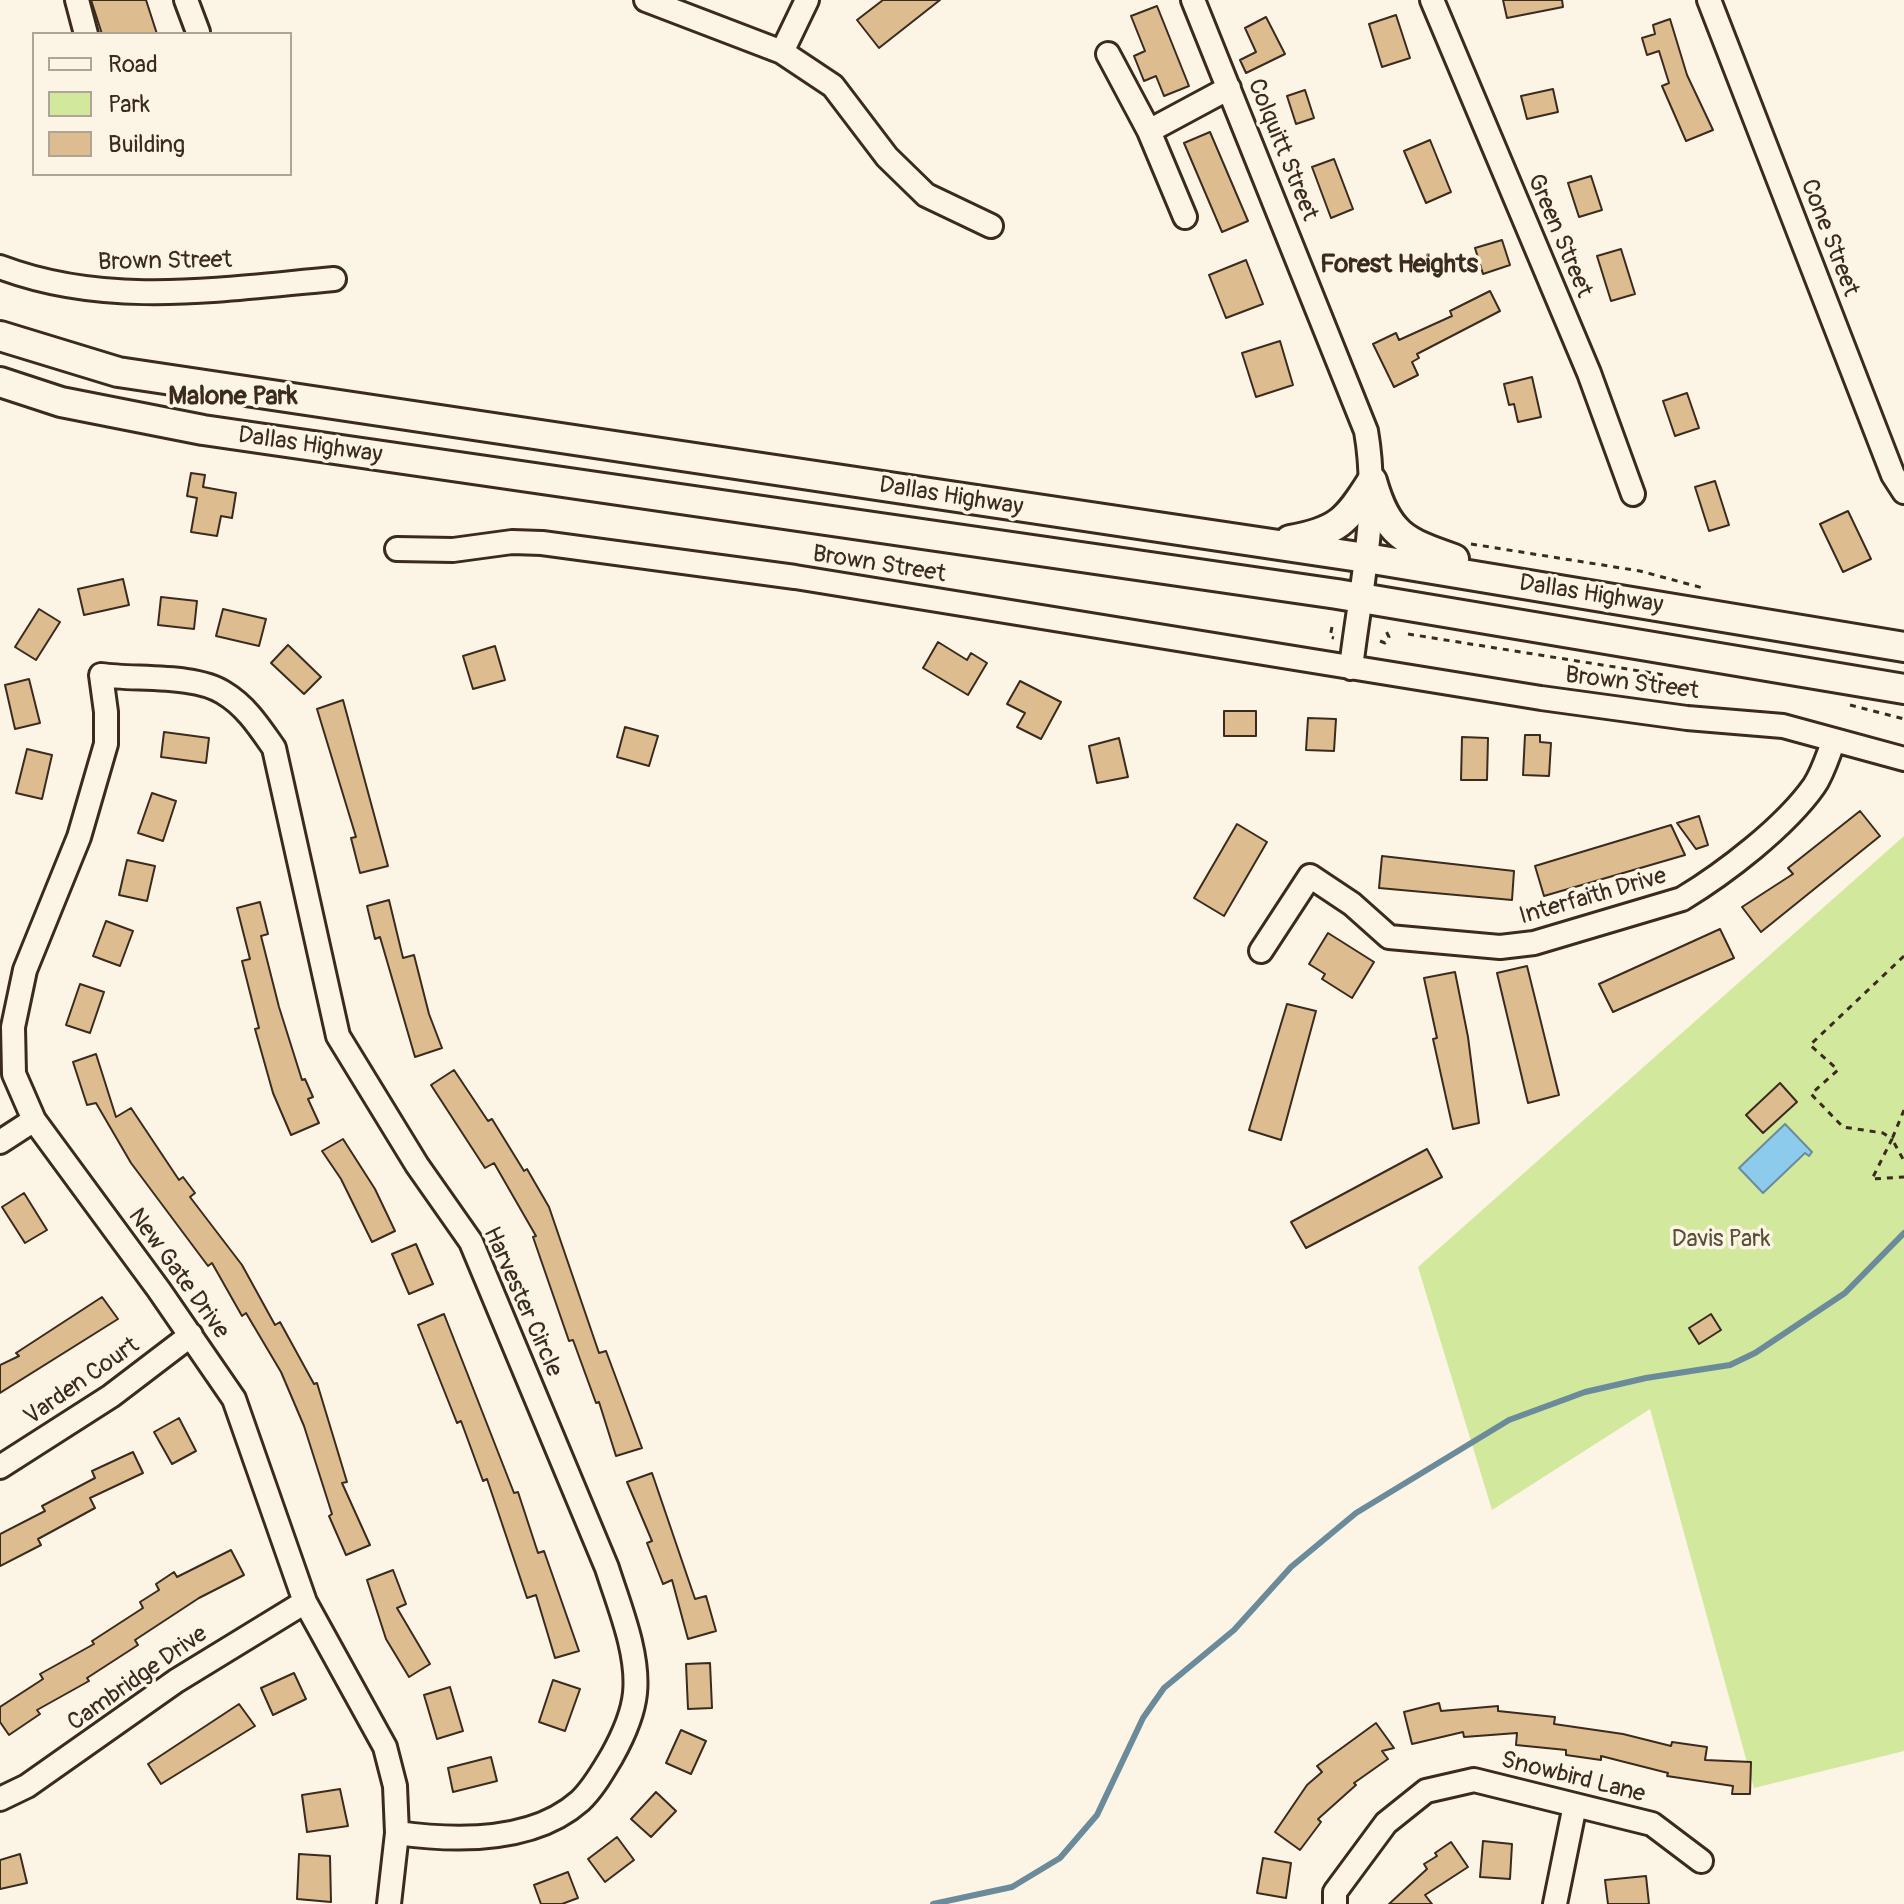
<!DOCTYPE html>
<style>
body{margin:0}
#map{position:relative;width:1904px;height:1904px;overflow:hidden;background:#fcf5e5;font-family:Pangolin,sans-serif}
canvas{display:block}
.legend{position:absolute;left:32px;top:32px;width:260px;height:144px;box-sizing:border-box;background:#fcf5e5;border:2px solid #afa495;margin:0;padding:10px 14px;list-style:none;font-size:24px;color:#3b2a1e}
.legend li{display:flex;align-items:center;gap:16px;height:40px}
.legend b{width:40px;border:2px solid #afa495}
</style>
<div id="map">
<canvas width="1904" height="1904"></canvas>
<ul class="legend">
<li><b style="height:10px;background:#fcf5e5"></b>Road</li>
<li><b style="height:22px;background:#d1e89d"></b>Park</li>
<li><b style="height:22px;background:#ddbd90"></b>Building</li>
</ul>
</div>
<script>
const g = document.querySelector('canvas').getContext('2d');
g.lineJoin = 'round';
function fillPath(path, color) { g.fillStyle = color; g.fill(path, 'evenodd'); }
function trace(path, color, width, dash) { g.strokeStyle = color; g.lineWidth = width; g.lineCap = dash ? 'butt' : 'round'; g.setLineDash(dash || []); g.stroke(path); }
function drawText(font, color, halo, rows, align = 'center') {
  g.font = font + ' Pangolin,sans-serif'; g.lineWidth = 7; g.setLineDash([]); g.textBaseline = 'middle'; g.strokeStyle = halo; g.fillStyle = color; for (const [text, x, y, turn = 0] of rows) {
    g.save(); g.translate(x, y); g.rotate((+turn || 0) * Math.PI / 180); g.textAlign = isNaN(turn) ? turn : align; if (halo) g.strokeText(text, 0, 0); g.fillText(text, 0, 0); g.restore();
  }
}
fillPath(new Path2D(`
 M1904,836V1751L1754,1788L1650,1409L1492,1510L1418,1267Z`), '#d1e89d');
const water = new Path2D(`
 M1785,1124L1812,1152L1809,1156L1805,1153L1763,1193L1739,1168Z`);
fillPath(water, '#8dcbed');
trace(water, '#6c8b9a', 2);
trace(new Path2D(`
 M933,1904L1012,1887L1060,1858L1097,1815L1143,1718L1164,1688L1234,1630L1291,1567L1356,1513L1509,1420L1585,1392L1646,1378L1730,1365L1755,1353L1845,1293L1904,1233`), '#6c8b9a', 6);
const building = new Path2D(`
 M91,0H146L157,34H102Z
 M883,0H940L879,48L857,20Z
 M1503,0H1562L1563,7L1507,18Z
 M1157,6L1189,86L1164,96L1156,76L1144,81L1134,56L1145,51L1131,16Z
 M1396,15L1410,58L1382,67L1369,24Z
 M1266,17L1285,54L1246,73L1240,60L1256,52L1245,28Z
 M1670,19L1687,75L1713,130L1686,141L1662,86L1669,83L1659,51L1647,55L1642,38L1655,34L1653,25Z
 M1553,89L1558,112L1527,119L1521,96Z
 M1305,90L1314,118L1296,124L1287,96Z
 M1210,132L1248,221L1222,232L1184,143Z
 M1430,140L1451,192L1426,203L1404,151Z
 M1334,159L1353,209L1331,218L1312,167Z
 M1591,176L1602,210L1579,217L1568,183Z
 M1502,240L1510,265L1483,274L1475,248Z
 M1621,249L1635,294L1611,301L1597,256Z
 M1246,260L1263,304L1226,318L1209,275Z
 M1490,291L1500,311L1417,354L1419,358L1412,362L1418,375L1394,387L1373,344L1396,333L1399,340L1452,316L1450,311Z
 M1280,341L1293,385L1256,397L1242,353Z
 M1532,377L1541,417L1518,422L1514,404L1509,405L1504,384Z
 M1687,393L1699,428L1675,436L1663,401Z
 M191,473L205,475L203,487L236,493L232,518L221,516L217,536L191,532L197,498L187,496Z
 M1715,481L1729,525L1709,531L1695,487Z
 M1848,511L1871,559L1843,572L1820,524Z
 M123,579L129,605L84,615L78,589Z
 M161,597L197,601L194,629L158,625Z
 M39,609L60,622L36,660L15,647Z
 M223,609L266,619L259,646L216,636Z
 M938,642L967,660L971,653L987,663L968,695L923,668Z
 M288,645L321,677L304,694L271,663Z
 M495,646L505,680L473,689L463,656Z
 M29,679L40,723L15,729L5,685Z
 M1020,681L1061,702L1041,739L1017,727L1025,713L1007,704Z
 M343,700L388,866L360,873L351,838L356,837L317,709Z
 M1224,711H1256V736H1224Z
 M1308,718L1336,719L1334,751L1306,750Z
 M625,727L658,736L649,766L617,757Z
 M164,732L209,738L206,763L161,757Z
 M1525,735H1540V742L1551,743L1549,776L1523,775Z
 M1462,737L1488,738L1487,780H1461Z
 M1119,738L1128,777L1097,783L1089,746Z
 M27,749L52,755L42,799L16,793Z
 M152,793L176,801L163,841L138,833Z
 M1860,811L1880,836L1761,932L1742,907L1793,874L1788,868Z
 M1699,816L1708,845L1696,849L1677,823Z
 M1237,824L1267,842L1224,916L1194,898Z
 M1671,825L1685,855L1544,896L1535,866Z
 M1382,856L1514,871L1512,900L1379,888Z
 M127,860L155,866L147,901L119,895Z
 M389,900L403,958L414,955L429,1014L442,1048L415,1057L380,937L375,939L367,906Z
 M260,902L268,934L261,936L279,1007L302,1080L305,1079L313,1097L308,1099L319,1123L291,1135L273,1093L255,1029L259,1028L242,961L250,959L237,908Z
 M106,921L133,931L120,966L93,956Z
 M1720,929L1734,958L1613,1012L1599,984Z
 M1328,933L1374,962L1352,998L1322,979L1325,974L1309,964Z
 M1527,966L1559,1095L1528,1103L1497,973Z
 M1455,972L1468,1037L1479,1123L1453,1129L1433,1039L1437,1038L1424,978Z
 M80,984L104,992L90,1033L66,1025Z
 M1287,1004L1316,1011L1281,1140L1249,1130Z
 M96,1054L116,1117L131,1108L179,1180L183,1177L195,1193L190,1197L242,1265L275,1325L280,1322L314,1384L317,1383L347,1482L342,1483L370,1545L346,1555L329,1516L332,1514L304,1426L281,1372L246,1313L242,1316L212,1263L208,1266L131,1163L96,1103L87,1105L73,1062Z
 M454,1070L488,1121L492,1119L524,1171L527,1169L549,1207L599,1353L606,1351L642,1448L616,1456L599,1402L596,1403L573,1340L569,1341L533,1237L536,1236L494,1163L485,1168L431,1085Z
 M1780,1083L1797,1102L1763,1133L1746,1115Z
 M343,1139L375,1189L395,1231L372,1242L341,1179L322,1151Z
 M1427,1149L1442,1177L1306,1248L1291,1222Z
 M24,1193L47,1230L25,1243L2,1207Z
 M416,1244L433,1284L409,1294L392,1254Z
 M102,1297L118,1319L0,1393V1365L19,1356L16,1353Z
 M444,1314L514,1493L518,1492L538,1553L544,1551L579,1651L555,1658L536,1595L527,1598L487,1479L483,1481L461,1421L457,1423L418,1325Z
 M1711,1314L1721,1330L1699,1344L1689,1328Z
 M179,1418L196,1451L172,1464L154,1432Z
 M133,1452L143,1473L90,1498L95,1508L38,1539L41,1545L0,1566V1534L45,1511L42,1506L95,1478L92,1471Z
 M652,1473L695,1599L706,1596L716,1631L688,1639L672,1580L663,1584L647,1543L652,1541L627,1482Z
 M231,1550L244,1575L199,1598L135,1640L138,1645L87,1678L89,1681L37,1710L40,1714L9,1735L0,1722V1707L43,1679L40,1674L94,1644L92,1641L143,1608L140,1602L159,1590L156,1584L174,1572L177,1577Z
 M393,1570L406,1604L397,1608L430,1664L409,1677L386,1639L367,1580Z
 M710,1663L712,1708L688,1709L686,1664Z
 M294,1673L306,1699L273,1715L261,1688Z
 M553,1680L580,1689L565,1731L539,1722Z
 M450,1687L463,1731L437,1739L424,1695Z
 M1439,1703L1441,1711L1498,1706V1711L1555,1717L1554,1724L1623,1734L1671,1746L1672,1742L1707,1747L1705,1760L1751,1762L1750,1794H1732L1733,1786L1667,1776L1668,1773L1601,1756V1760L1566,1755V1750L1516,1745L1517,1733L1464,1737L1463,1732L1412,1744L1404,1712Z
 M239,1704L255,1726L161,1784L148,1764Z
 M1376,1723L1394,1748L1382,1751L1388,1759L1354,1783L1356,1785L1318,1819L1321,1822L1300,1850L1275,1832L1307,1785L1322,1772L1317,1766Z
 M681,1730L706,1741L691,1774L666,1763Z
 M491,1757L497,1781L453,1792L448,1768Z
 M340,1789L348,1826L307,1832L302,1795Z
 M656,1792L676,1811L651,1837L631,1819Z
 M617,1837L634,1860L605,1882L588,1859Z
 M1483,1841L1512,1844L1510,1879L1480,1877Z
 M1451,1842L1468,1867L1425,1895L1432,1904H1389L1427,1869L1424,1864L1437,1856L1435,1853Z
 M20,1854L27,1883L0,1889V1860Z
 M299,1854L330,1856L331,1902L297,1899Z
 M1263,1858L1291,1863L1286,1898L1257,1893Z
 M568,1872L578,1898L562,1904H541L534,1885Z
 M1646,1876L1649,1904H1608L1605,1880Z`);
fillPath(building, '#ddbd90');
trace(building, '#3b2a1e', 2);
const minor = new Path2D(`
 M77,0L86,34
 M186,0L198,32
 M646,0L782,52L833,86L887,157L926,195L991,226
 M1193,0L1366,431C1380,510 1360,590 1351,668
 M1432,0L1589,373L1633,494
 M1709,0L1893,475L1904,492
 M782,52L807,0
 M1108,54L1149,131
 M1185,217L1149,131L1229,88
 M0,267C108,308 222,289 334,279
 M397,549L453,550L512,542L542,543L795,577L1541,698L1687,718L1783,726L1904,759
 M1261,951L1310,876L1352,904L1389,937L1500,947L1534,943L1682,899C1725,873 1785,827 1814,786C1823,773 1828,755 1834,740
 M0,1142L34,1120
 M0,1467L111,1396L191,1335
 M0,1799L27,1786L176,1681L305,1602
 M389,1904L397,1833L395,1786L385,1747L305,1602L234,1399L159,1290L34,1120L14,1074L13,1027L25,970L79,837L106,744V712L101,675C135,680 196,674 224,693C246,706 260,728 274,748L338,1036L417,1165L471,1242L607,1568C619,1606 639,1653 635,1693C633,1714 622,1738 612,1756C603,1771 593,1789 580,1801C533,1843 455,1841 397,1833
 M1335,1904V1892L1386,1823L1426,1791L1474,1780L1652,1824L1701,1861
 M1555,1904L1575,1805`);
const major = new Path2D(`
 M0,336L118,372L1366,558L1904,647
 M0,382L61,402L203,430L1337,594L1904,689
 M1372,481C1387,534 1404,542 1454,559
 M1290,540C1337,532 1347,521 1372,481`);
trace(minor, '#3b2a1e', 28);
trace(major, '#3b2a1e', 34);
trace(new Path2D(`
 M1471,544L1640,571L1703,588
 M1332,627L1330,637L1334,638
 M1408,634L1665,675
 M1380,641L1385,643L1389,637L1386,631
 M1850,705L1904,719
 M1904,956L1810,1045L1838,1070L1811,1094L1843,1127L1883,1133L1892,1139L1872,1179L1904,1177
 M1904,1110L1892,1139L1904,1161`), '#3b2a1e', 3, [6, 6]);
trace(minor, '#fcf5e5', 22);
trace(major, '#fcf5e5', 28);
drawText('24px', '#3b2a1e', '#fcf5e5', [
 ["Colquitt Street",1282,150,68],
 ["Green Street",1559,236,67],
 ["Cone Street",1829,238,69],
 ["Brown Street",165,262,-1],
 ["Dallas Highway",310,446,8],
 ["Dallas Highway",951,497,9],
 ["Brown Street",879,565,9],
 ["Dallas Highway",1591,595,9],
 ["Brown Street",1632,684,7],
 ["Interfaith Drive",1593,897,-16],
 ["New Gate Drive",178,1274,54],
 ["Harvester Circle",522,1302,66],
 ["Varden Court",82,1382,-35],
 ["Cambridge Drive",138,1679,-35],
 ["Snowbird Lane",1573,1778,14]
]);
drawText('24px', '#595037', '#fcf5e5', [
 ["Davis Park",1721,1240]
]);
drawText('bold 26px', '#3b2a1e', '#fcf5e5', [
 ["Forest Heights",1399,265],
 ["Malone Park",233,397]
]);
</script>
